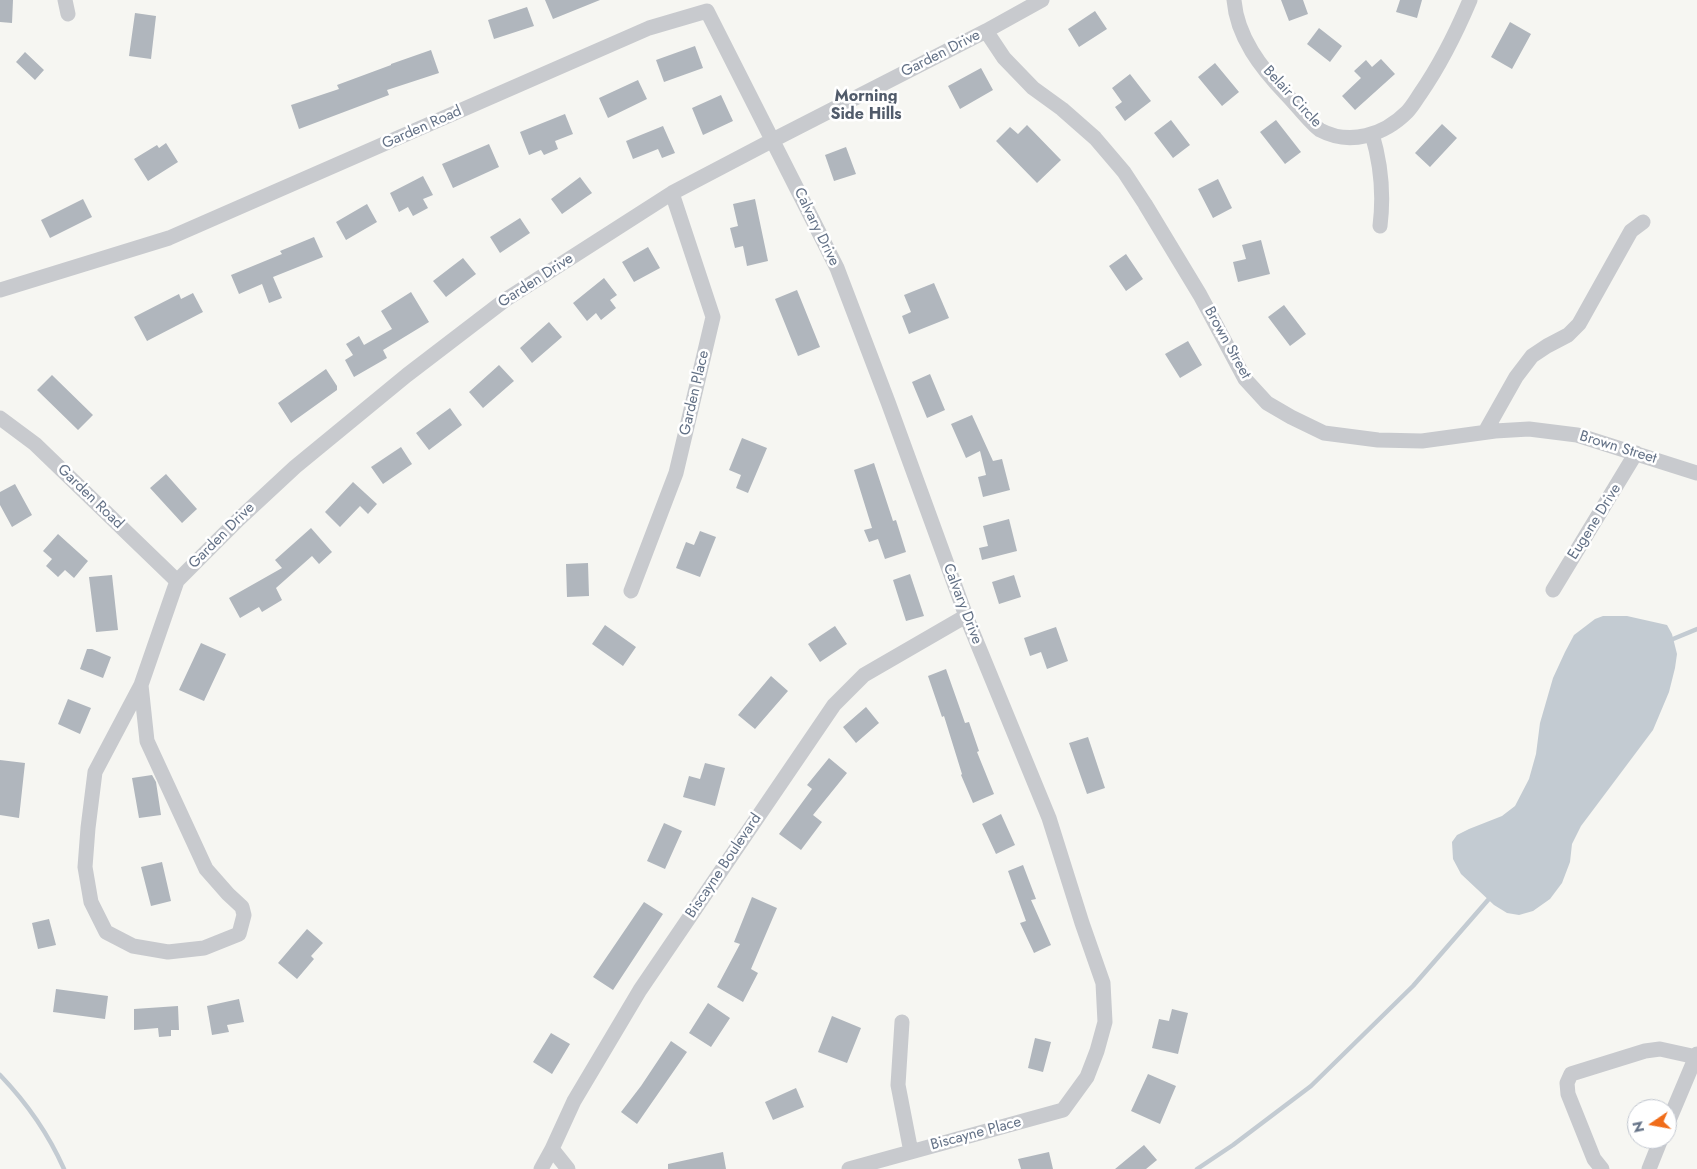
<!DOCTYPE html>
<style>
body{margin:0}
#map{position:relative;width:1697px;height:1169px;overflow:hidden;background:#f6f6f2;font-family:Jost,sans-serif}
canvas{display:block}
.north{position:absolute;left:1627px;top:1099px;width:50px;height:50px;box-sizing:border-box;background:#fff;border:1px solid #c1c6cf;border-radius:50%;rotate:258deg;font-size:14px;font-weight:700;line-height:20px;text-align:center;color:#637186}
.north::after{content:'';display:block;margin:auto;width:18px;height:22px;background:#f06c19;clip-path:polygon(50% 0,100% 100%,50% 72%,0 100%)}
</style>
<div id="map">
<canvas width="1697" height="1169"></canvas>
<div class="north">N</div>
</div>
<script>
const g = document.querySelector('canvas').getContext('2d');
g.lineJoin = 'round';
function fillPath(path, color) { g.fillStyle = color; g.fill(path, 'evenodd'); }
function trace(path, color, width, dash) { g.strokeStyle = color; g.lineWidth = width; g.lineCap = dash ? 'butt' : 'round'; g.setLineDash(dash || []); g.stroke(path); }
function drawText(font, color, halo, rows, align = 'center') {
  g.font = font + ' Jost,sans-serif'; g.lineWidth = 5; g.setLineDash([]); g.textBaseline = 'middle'; g.strokeStyle = halo; g.fillStyle = color; for (const [text, x, y, turn = 0] of rows) {
    g.save(); g.translate(x, y); g.rotate((+turn || 0) * Math.PI / 180); g.textAlign = isNaN(turn) ? turn : align; if (halo) g.strokeText(text, 0, 0); g.fillText(text, 0, 0); g.restore();
  }
}
fillPath(new Path2D(`
 M1603,616H1627L1667,625L1672,634L1677,654L1675,668L1669,692L1653,730L1581,826L1572,844L1570,862L1562,883L1550,899L1533,911L1519,915L1507,913L1494,905L1461,874L1453,859L1452,842L1457,835L1469,829L1502,816L1515,806L1529,779L1536,754L1540,723L1553,678L1565,652L1574,635L1595,619Z`), '#c3cbd2');
trace(new Path2D(`
 M1673,639L1697,629
 M0,1075C27,1103 48,1133 64,1169
 M1197,1169L1233,1145L1311,1086L1413,986L1488,900`), '#c3cbd2', 4.5);
fillPath(new Path2D(`
 M0,0H13L12,23L0,22Z
 M545,0H600L553,19Z
 M1281,0H1303L1308,14L1289,21Z
 M1400,0H1422L1417,18L1396,12Z
 M527,7L534,26L494,39L488,20Z
 M1095,11L1107,29L1079,47L1068,29Z
 M135,13L156,16L151,59L129,56Z
 M1510,22L1531,34L1512,69L1491,57Z
 M1319,28L1342,46L1330,62L1307,44Z
 M695,46L703,68L664,82L656,60Z
 M431,50L439,73L387,90L389,95L299,129L291,105L339,89L337,85L391,65V64Z
 M25,52L44,70L35,80L16,62Z
 M1381,59L1395,74L1355,110L1342,96L1361,78L1354,71L1366,60L1372,67Z
 M1215,63L1239,92L1222,106L1198,77Z
 M981,68L993,90L960,109L948,86Z
 M1130,74L1151,101L1125,121L1115,107L1122,102L1112,88Z
 M638,80L647,99L608,118L599,98Z
 M721,95L733,121L703,135L692,108Z
 M565,114L573,134L555,141L558,149L544,155L541,150L529,155L520,132Z
 M1171,120L1190,145L1173,158L1154,133Z
 M1276,120L1301,152L1285,164L1260,132Z
 M1442,124L1457,138L1430,167L1415,153Z
 M1027,125L1061,160L1037,183L996,141L1010,127L1018,134Z
 M663,126L675,153L662,158L658,149L633,159L626,141Z
 M166,143L178,162L148,181L134,159L157,145L159,148Z
 M489,144L499,167L453,188L442,164Z
 M846,147L856,174L834,181L825,155Z
 M423,176L433,195L423,199L428,208L413,216L408,207L399,212L390,193Z
 M580,177L592,193L562,214L551,199Z
 M1218,179L1232,208L1213,218L1198,189Z
 M83,199L92,217L50,238L41,220Z
 M755,199L768,261L747,266L743,246L735,248L730,228L738,226L733,204Z
 M367,204L377,222L346,240L336,222Z
 M520,218L530,233L500,253L490,237Z
 M314,237L323,257L273,277L282,298L269,303L262,284L239,294L231,275L282,254L280,251Z
 M1261,240L1270,274L1238,282L1233,262L1246,259L1242,245Z
 M648,247L660,268L634,282L622,262Z
 M1126,254L1143,279L1126,291L1109,266Z
 M463,258L476,274L446,297L433,281Z
 M604,278L617,295L610,300L616,308L601,320L596,313L587,321L573,303Z
 M934,283L949,318L909,334L902,316L911,312L904,295Z
 M797,290L820,347L798,356L775,299Z
 M411,292L429,322L383,350L387,358L354,377L345,360L353,355L346,344L359,336L364,345L392,329L381,311Z
 M193,293L203,312L147,341L134,317L179,294L181,299Z
 M1284,305L1306,334L1290,346L1268,317Z
 M549,322L562,337L532,363L520,348Z
 M1188,341L1202,365L1180,378L1165,354Z
 M499,365L514,381L483,408L469,392Z
 M326,369L337,386V390L291,423L278,403Z
 M930,374L945,410L927,418L912,382Z
 M52,375L93,415L78,430L37,390Z
 M450,408L462,425L429,450L416,433Z
 M972,415L993,461L1002,459L1010,490L983,497L978,477L986,475L980,451L966,458L951,424Z
 M742,438L767,448L748,493L736,488L741,475L729,470Z
 M401,447L412,464L383,484L371,467Z
 M874,463L893,521L896,520L906,552L885,559L878,539L869,542L864,530L872,528L854,470Z
 M166,474L197,509L182,523L150,488Z
 M353,482L377,504L368,514L360,506L340,527L325,512Z
 M15,484L32,515L12,527L0,505V492Z
 M1009,519L1017,551L982,560L979,548L988,546L983,526Z
 M311,528L332,552L319,564L312,556L276,588L282,600L262,612L259,607L240,618L229,598L282,568L275,560Z
 M700,531L716,537L700,577L676,568L686,542L694,545Z
 M58,534L88,561L74,578L65,570L58,577L46,566L52,559L43,551Z
 M588,563L589,596L567,597L566,564Z
 M910,574L924,616L906,621L893,580Z
 M112,575L118,630L96,632L89,577Z
 M1014,575L1021,597L999,604L992,582Z
 M605,625L636,647L623,666L592,644Z
 M835,626L847,644L820,662L808,644Z
 M1056,627L1068,661L1047,669L1041,652L1030,656L1024,638Z
 M201,643L226,654L204,701L179,690Z
 M87,649H92L111,657L103,678L80,669Z
 M946,669L965,723L969,722L979,751L977,752L994,794L973,803L961,775L962,774L944,716L942,717L928,676Z
 M771,676L788,691L755,729L738,715Z
 M68,699L91,708L80,734L58,724Z
 M866,707L879,723L856,743L843,727Z
 M1088,737L1105,788L1087,794L1069,743Z
 M829,758L847,773L813,815L822,822L801,850L779,834L812,789L807,785Z
 M0,760L25,763L19,818L0,815Z
 M705,763L725,768L715,806L683,797L689,776L700,779Z
 M152,775L156,782L161,815L139,818L132,778Z
 M1001,814L1015,845L996,854L982,824Z
 M664,823L682,831L665,869L647,861Z
 M162,862L171,901L151,906L141,867Z
 M1023,865L1036,899L1031,900L1051,945L1034,953L1020,923L1026,921L1008,871Z
 M752,897L777,908L751,969L758,973L743,1002L717,987L740,944L734,942Z
 M644,902L663,914L613,990L593,977Z
 M49,919L56,945L38,949L32,923Z
 M307,929L323,943L311,956L314,959L297,979L278,963Z
 M56,989L108,996L105,1019L53,1012Z
 M239,999L244,1022L227,1025L229,1032L212,1035L207,1006Z
 M708,1003L730,1018L711,1047L689,1033Z
 M178,1006L179,1030H171V1036L159,1037L158,1028L134,1030V1009Z
 M1172,1009L1188,1013L1178,1054L1152,1048L1159,1019L1169,1021Z
 M832,1016L861,1028L847,1063L818,1052Z
 M551,1033L570,1044L552,1074L533,1062Z
 M1035,1038L1051,1042L1043,1072L1028,1068Z
 M671,1041L687,1052L637,1124L621,1112L641,1086Z
 M1148,1074L1176,1086L1160,1124L1131,1111Z
 M796,1088L804,1107L773,1120L765,1102Z
 M1144,1145L1157,1160L1146,1169H1115Z
 M723,1152L726,1169H668V1164Z
 M1049,1152L1053,1169H1021L1018,1159Z`), '#b0b6bd');
trace(new Path2D(`
 M65,0L68,14
 M1234,0C1237,37 1261,68 1286,94C1295,103 1311,124 1320,130C1350,146 1384,135 1407,112C1412,107 1416,100 1420,94C1440,65 1456,33 1470,0
 M986,31L1004,58L1033,88L1062,109L1095,138L1124,172L1145,204L1200,295L1245,379L1267,403L1291,417L1324,433L1378,440L1422,441L1495,431L1529,429L1577,435L1697,473
 M1372,134C1381,164 1384,194 1380,226
 M0,290L169,238L649,28L707,11L837,268L888,402L966,616L1049,818L1082,923L1103,983L1105,1022L1097,1051L1087,1077L1063,1110L849,1169
 M0,418L35,444L177,581
 M1485,432L1516,377L1532,356L1547,346L1568,335L1579,324L1631,231L1643,222
 M1553,590L1636,453
 M631,591L676,473L713,317L672,193
 M141,685L177,581L239,519L295,467L407,375L505,300L672,193L773,140L986,31L1042,0
 M141,685L147,741L206,869L228,894L242,907L244,915L239,934L204,948L168,952L133,946L106,932L91,902L85,867L88,828L95,772Z
 M902,1022L898,1085L911,1152
 M1667,1125L1697,1054
 M552,1149L568,1169
 M541,1169L552,1149L574,1101L640,990L834,705L864,675L966,616
 M1602,1169L1594,1159L1568,1094L1567,1083L1571,1074L1645,1051L1660,1049L1696,1057
 M1649,1169L1661,1139`), '#c8cace', 15);
drawText('15px', '#637186', '#fff', [
 ["Garden Drive",941,54,-27],
 ["Belair Circle",1292,97,47],
 ["Garden Road",422,128,-24],
 ["Calvary Drive",816,227,64],
 ["Garden Drive",536,281,-33],
 ["Brown Street",1227,343,61],
 ["Garden Place",695,393,-77],
 ["Brown Street",1618,448,17],
 ["Garden Road",90,497,44],
 ["Eugene Drive",1595,522,-58],
 ["Garden Drive",222,536,-45],
 ["Calvary Drive",962,604,69],
 ["Biscayne Boulevard",724,866,-56],
 ["Biscayne Place",976,1134,-15]
]);
drawText('bold 16px', '#515b6a', '#fff', [
 ["Morning",866,97],
 ["Side Hills",866,115]
]);
</script>
